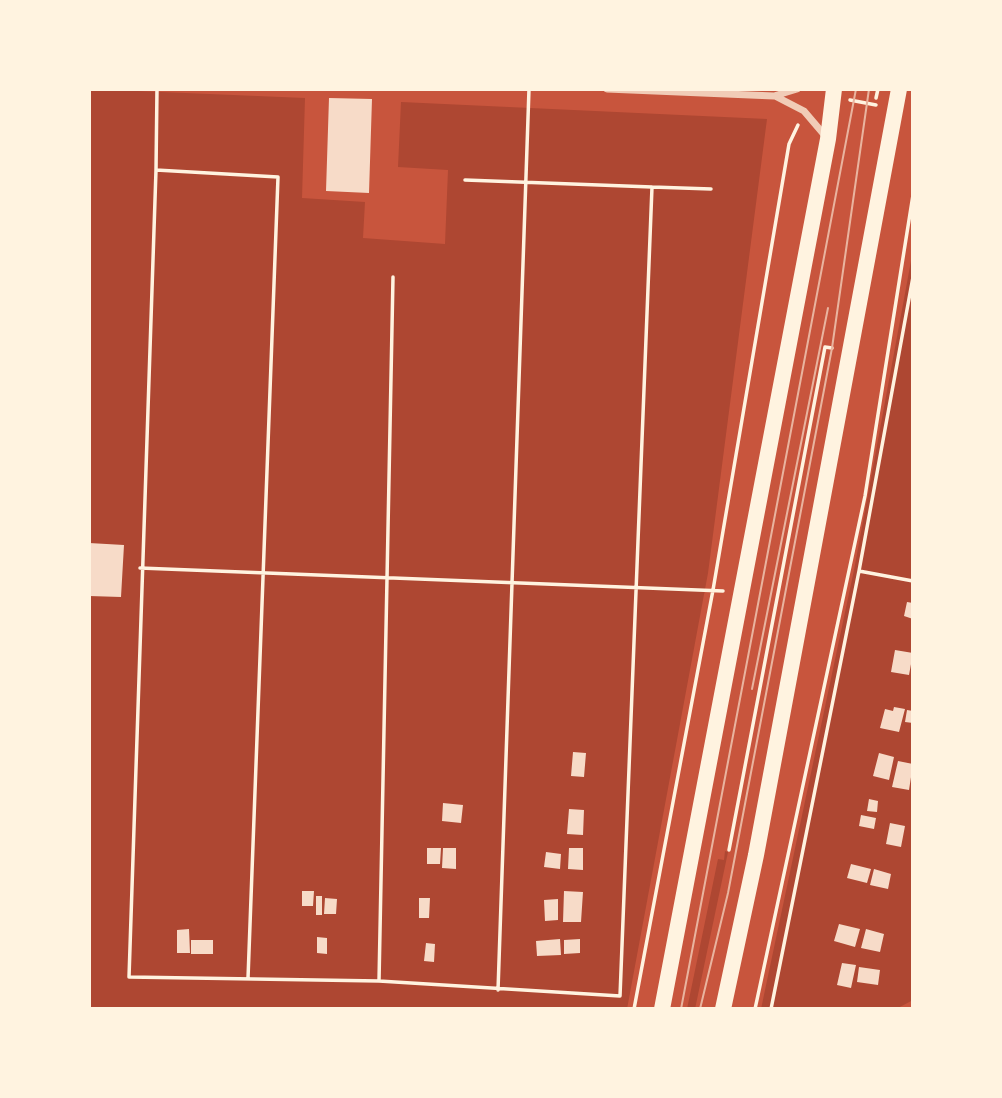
<!DOCTYPE html>
<style>
body{margin:0}
#map{position:relative;width:1002px;height:1098px;overflow:hidden;background:#c8553d;font-family:Poppins,sans-serif}
canvas{display:block}
.frame{position:absolute;inset:0;border:91px solid #fff3e0;pointer-events:none}
</style>
<div id="map">
<canvas width="1002" height="1098"></canvas>
<div class="frame"></div>
</div>
<script>
const g = document.querySelector('canvas').getContext('2d');
g.lineJoin = 'round';
function fillPath(path, color) { g.fillStyle = color; g.fill(path, 'evenodd'); }
function trace(path, color, width, dash) { g.strokeStyle = color; g.lineWidth = width; g.lineCap = dash ? 'butt' : 'round'; g.setLineDash(dash || []); g.stroke(path); }
fillPath(new Path2D(`
 M89,89L305,98L302,198L365,202L363,238L445,244L448,170L398,167L401,102L767,119L708,573L627,1009H89Z
 M913,250V1000L896,1009H761L854,570Z
 M725,851L728,852L695,1009H687L718,859L724,860Z`), '#ae4732');
fillPath(new Path2D(`
 M329,98L372,99L369,193L326,191Z
 M89,543L124,545L121,597L89,596Z
 M907,602L913,603V619L904,616Z
 M895,650L913,653L909,675L891,672Z
 M894,707L905,709L899,732L880,728L885,709L893,711Z
 M907,710L913,711V723L905,722Z
 M573,752L586,753L584,777L571,776Z
 M879,753L894,757L889,780L873,776Z
 M898,761L913,764L909,790L892,787Z
 M869,799L878,801L877,812L867,811Z
 M443,803L463,805L461,823L442,821Z
 M569,809L584,810L583,835L567,834Z
 M861,815L876,818L874,829L859,826Z
 M890,823L905,826L901,847L886,844Z
 M427,848H441L440,864H427Z
 M443,848H456V869L442,868Z
 M569,848H583V870L568,869Z
 M546,852L561,854L560,869L544,867Z
 M851,864L871,869L867,883L847,878Z
 M874,869L891,874L888,889L870,885Z
 M302,891H314L313,906H302Z
 M564,891L583,892L581,922H563Z
 M316,896H322V915H316Z
 M325,898L337,899L336,914H324Z
 M419,898H430L429,918H419Z
 M558,899V920L545,921L544,900Z
 M839,924L860,929L855,947L834,941Z
 M189,929L190,953H177V930Z
 M866,929L884,934L880,952L861,948Z
 M317,937L327,938V954L317,953Z
 M560,939L561,955L537,956L536,941Z
 M580,939V953L564,954V940Z
 M191,940H213V954H191Z
 M426,943L435,944L434,962L424,961Z
 M842,963L856,965L851,988L837,985Z
 M859,967L880,970L878,985L857,982Z`), '#f7dbc8');
trace(new Path2D(`
 M876,98L878,89
 M850,100L876,105
 M156,170L157,89
 M652,187L711,189
 M140,568L723,591
 M859,571L913,581
 M729,850L825,347L832,348
 M248,978L278,177L156,170L129,977L379,981L620,996L652,187L465,180
 M379,981L393,277
 M498,990L529,89
 M634,1009L713,590L789,144L798,125
 M755,1009L865,496L913,195
 M771,1009L859,571L913,277`), '#fff3e0', 3.5);
trace(new Path2D(`
 M607,89L774,96L797,89
 M775,96L804,111L827,138`), '#f1ccb7', 7);
trace(new Path2D(`
 M662,1009L828,139L834,89
 M723,1009L756,855L899,89`), '#fff3e0', 16);
trace(new Path2D(`
 M752,689L828,308
 M681,1009L856,89
 M700,1009L728,893L832,348L869,89`), '#e9b49f', 2);
</script>
